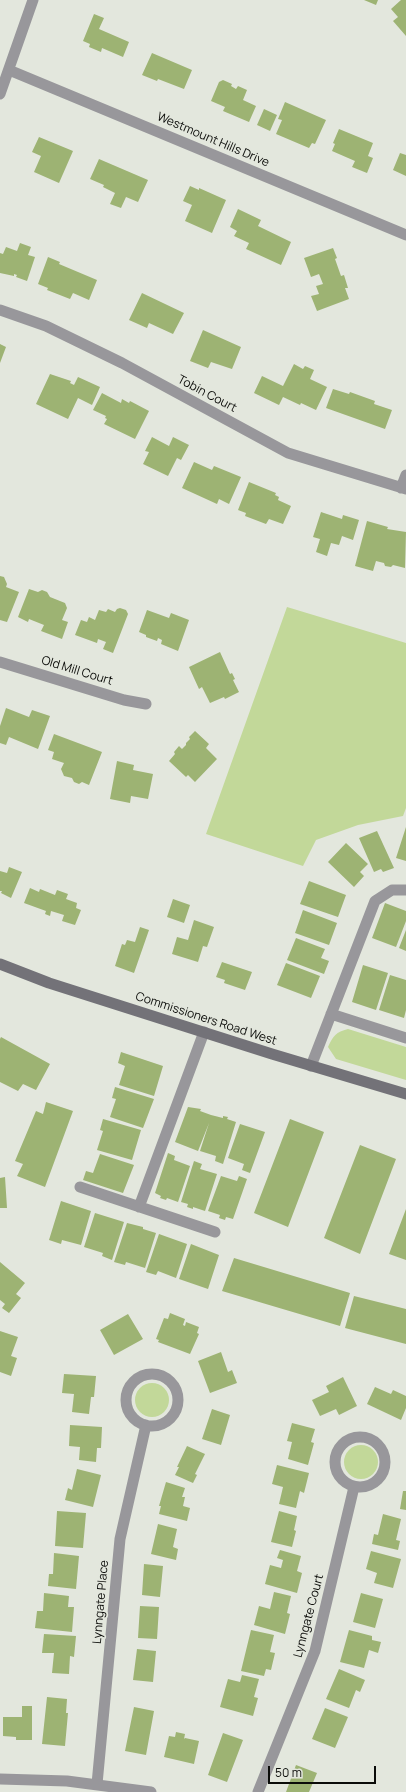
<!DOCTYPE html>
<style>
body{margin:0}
#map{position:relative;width:406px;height:1792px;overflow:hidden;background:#e3e7dd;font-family:Manrope,sans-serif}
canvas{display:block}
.scale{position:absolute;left:268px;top:1766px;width:108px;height:18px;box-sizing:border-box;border:2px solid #0b0c09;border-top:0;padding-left:5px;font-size:12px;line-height:14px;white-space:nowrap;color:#0b0c09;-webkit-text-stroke:3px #e3e7dd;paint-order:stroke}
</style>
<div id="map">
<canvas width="406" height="1792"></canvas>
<div class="scale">50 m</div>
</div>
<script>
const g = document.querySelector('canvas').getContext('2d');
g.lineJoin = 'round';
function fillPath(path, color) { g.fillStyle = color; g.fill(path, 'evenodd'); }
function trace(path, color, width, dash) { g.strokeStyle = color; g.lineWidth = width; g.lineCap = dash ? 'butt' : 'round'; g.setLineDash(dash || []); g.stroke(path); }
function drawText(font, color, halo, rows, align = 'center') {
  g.font = font + ' Manrope,sans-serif'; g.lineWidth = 3.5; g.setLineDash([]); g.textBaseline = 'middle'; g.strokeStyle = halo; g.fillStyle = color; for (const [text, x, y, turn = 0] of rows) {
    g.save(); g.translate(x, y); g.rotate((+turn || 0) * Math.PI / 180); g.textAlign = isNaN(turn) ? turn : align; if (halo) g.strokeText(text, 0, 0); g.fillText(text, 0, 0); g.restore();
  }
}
fillPath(new Path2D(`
 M287,607L406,643V808L403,816L358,825L316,840L303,866L206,834Z
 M348,1029L406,1047V1080L336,1059L328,1047C333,1036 336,1032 348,1029Z
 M135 1400a17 17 0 1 1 34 0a17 17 0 1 1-34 0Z
 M344 1462a17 17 0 1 1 34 0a17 17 0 1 1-34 0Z`), '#c2d899');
fillPath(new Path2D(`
 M364,0H378L376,5Z
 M401,0H406V36L393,21L398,17L391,9Z
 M94,14L104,18L99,29L129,42L123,57L102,48L101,52L89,47L90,44L83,41Z
 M152,53L192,70L184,89L158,79L157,81L142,75Z
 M223,80L232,84L231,86L236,89L238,86L247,90L243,100L256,106L249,122L223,111L225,107L211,101L219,82Z
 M285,102L326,120L315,144L312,143L309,148L276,134L282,120L278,119Z
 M264,109L277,115L270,131L257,125Z
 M339,129L373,143L368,156L373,158L367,173L352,167L355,161L332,151L335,144L333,143Z
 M39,137L73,151L59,183L34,172L41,156L32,152Z
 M400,153L406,155V176L393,170Z
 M99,159L148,180L138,202L126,197L121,208L110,204L115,193L103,187L104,185L90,179Z
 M190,186L199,190V188L226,200L212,233L185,221L192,205L183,201Z
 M238,209L261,220L258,226L291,242L281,265L246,249L249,243L234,236L237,231L230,227Z
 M20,243L31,247L28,255L35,257L27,281L16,277L17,275L14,274V276L0,273V253L3,254L6,247L17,251Z
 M333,248L337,258L335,259L341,276L344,275L348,288H345L349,299L317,311L311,296L319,294L316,286L323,284L319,274L311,277L304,258Z
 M48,257L60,262L59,264L97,280L89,300L73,293L70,299L47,290L48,288L38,284Z
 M142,293L184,313L173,334L149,323L147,328L129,320Z
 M203,330L241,347L232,369L211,362L208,368L190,361Z
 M0,344L6,347L0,363Z
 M294,364L303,369L305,366L314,370L310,379L327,387L316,410L301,403L300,405L283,397L279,405L254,393L262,376L283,386Z
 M50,374L71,381L70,383L74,385L78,377L100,387L92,405L78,398L68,419L36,404Z
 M333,389L349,394L350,392L375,401L374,404L392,410L385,429L326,408Z
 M102,393L121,403L122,399L129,403L130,401L149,411L135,439L104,424L107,419L105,418L106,416L93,410Z
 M152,437L169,446L173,437L189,445L181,460L177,458L168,476L143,464L149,452L145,451Z
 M194,462L212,470L214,466L241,477L229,504L219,499L217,504L182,488Z
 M249,482L276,493L275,495L279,497L278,500L291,506L283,524L269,519L266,524L245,516L246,513L238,510Z
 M321,512L342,519L343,515L359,520L353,540L342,536L339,545L331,543L327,556L316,552L320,539L313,537Z
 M367,521L388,527L387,529L406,532L405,568L393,565L391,567L385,566L384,563L376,561L373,571L355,566Z
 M0,576L4,577L7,584L6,587L19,592L7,622L0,620Z
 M29,589L38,592L42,590L47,592L50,597L65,603L67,608L62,620L68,622L62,639L41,631L44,625L29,619L28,622L18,617Z
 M120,608L126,610L128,614L113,653L103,649L106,642L98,639L97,643L75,635L81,620L87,622L89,617L95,620L99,610L106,612L108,609L115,612L117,609Z
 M147,610L169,618L171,613L189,620L178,651L161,644L162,640L158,638L157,641L146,637V635L139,632Z
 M220,652L230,674L232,673L235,679L233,680L239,692L225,699L224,697L210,703L202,687L199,689L189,667Z
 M6,708L29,717L32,710L50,716L38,749L9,737L6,745L0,743V726Z
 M195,731L209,744L206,748L217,759L195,782L188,775L186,777L169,761L175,754L174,752L179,746L182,749L186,745V743L190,739L189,737Z
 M54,734L102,752L89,785L82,782L79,784L74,782L72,778L64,776L61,769L64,763L52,759L54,752L48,750Z
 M117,761L134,765L133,770L153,774L148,799L131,796L130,803L110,799Z
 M406,827V861L396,858Z
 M377,831L394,868L383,872L381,869L374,872L359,838Z
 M346,843L368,864L360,872L364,876L354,887L328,862Z
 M9,867L22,872L11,898L1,893L2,891H0V871L7,873Z
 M309,881L346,895L338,917L300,904Z
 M30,888L39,892L40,889L55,895L57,890L68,894L66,899L77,903L76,908L81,910L75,925L62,921L64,915L51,911L50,916L45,914L46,911L24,903Z
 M173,899L190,905L184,923L167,917Z
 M385,903L406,911V921L396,947L372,938Z
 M303,910L337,923L329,945L295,933Z
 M194,920L214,927L207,947L203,946L198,962L172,954L177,937L188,940Z
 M140,927L149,930L134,973L115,966L122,944L125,945L127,940L135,942Z
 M406,930V951L399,948Z
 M296,938L325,949L321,958L329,961L324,974L287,960Z
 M222,962L252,972L245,990L224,983L225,980L216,977Z
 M286,963L320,976L311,998L277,985Z
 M363,965L388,973L376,1010L352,1002Z
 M390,975L406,980V1010L404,1018L379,1010Z
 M1,1037L50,1064L36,1090L23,1084L18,1091L0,1082V1039Z
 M121,1052L163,1066L154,1096L119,1085L125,1066L118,1063Z
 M115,1087L154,1099L143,1128L110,1117L116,1099L112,1098Z
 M46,1102L73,1111L45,1187L17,1176L23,1164L15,1161L36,1111L43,1114Z
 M188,1107L201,1109L200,1111L211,1115L223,1118V1116L228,1117L227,1119L236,1122L223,1164L215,1161L216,1156L200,1151L209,1123L198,1151L175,1142Z
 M103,1119L141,1130L132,1160L97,1150L103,1131L100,1130Z
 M290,1119L324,1132L288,1227L254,1213Z
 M240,1124L265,1132L250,1173L242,1170L244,1164L228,1158Z
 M360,1145L396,1159L360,1254L324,1238Z
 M168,1153L175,1156L174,1160L190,1166L178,1202L167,1198L166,1200L160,1198L161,1196L155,1193Z
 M100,1154L134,1165L123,1193L83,1180L86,1171L93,1173Z
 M194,1161L202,1164L200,1169L217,1174L205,1211L193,1207V1209L187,1207L188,1204L181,1202Z
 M221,1176L237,1181L239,1176L247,1179L233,1219L226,1217L225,1220L219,1218L220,1215L208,1211Z
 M5,1177L7,1208H0V1178Z
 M61,1201L91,1211L81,1245L62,1240L61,1244L49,1240Z
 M406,1209V1260L389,1254Z
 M95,1213L124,1222L112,1260L102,1256L103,1253L84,1247Z
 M127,1223L143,1227V1229L156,1233L145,1268L126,1262L125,1265L114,1262Z
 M159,1234L187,1244L176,1278L158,1271L156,1275L146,1272Z
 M191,1244L219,1255L208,1289L179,1279Z
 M234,1258L350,1293L340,1326L222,1291Z
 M0,1262L25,1283L16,1294L21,1298L9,1313L2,1308L5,1304L0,1300Z
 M354,1296L406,1309V1344L345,1328Z
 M170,1313L185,1319L183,1325L185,1326L186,1322L199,1327L197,1333L199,1334L190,1354L158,1342L159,1340L156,1339L164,1318L168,1319Z
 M128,1314L143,1339L114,1355L100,1330Z
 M0,1331L18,1337L11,1356L17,1358L11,1376L0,1372Z
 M221,1352L228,1372L232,1370L237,1383L210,1393L198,1361Z
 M64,1374L96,1376L94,1397H91L89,1414L72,1412L74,1394L62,1393Z
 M343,1377L357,1406L339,1415L336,1409L320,1416L312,1400L329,1392L326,1386Z
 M375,1387L391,1394L393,1390L406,1396V1408L401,1420L367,1404Z
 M212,1409L230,1415L221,1445L202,1439Z
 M292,1423L315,1429L311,1442L314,1443L308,1465L288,1459L292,1442L287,1441Z
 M70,1425L102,1427L101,1448H97L96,1462L79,1460L80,1447L69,1446Z
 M187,1446L205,1454L195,1474L197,1475L193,1483L175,1475L179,1467H177Z
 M277,1465L309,1473L304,1493L300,1491L296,1508L279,1504L283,1487L272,1484Z
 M77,1469L101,1475L93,1507L65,1500L68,1488L72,1490Z
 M166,1482L185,1488L182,1497H185L183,1506L190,1508L187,1521L159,1514L161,1506H159Z
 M403,1491H406V1510L400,1509Z
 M57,1511L86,1513L83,1548L55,1546Z
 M279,1511L297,1516L294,1530L296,1531L292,1547L271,1542Z
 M383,1514L401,1519L396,1540L400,1541L398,1550L372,1544L374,1534L378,1535Z
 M158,1524L177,1529L173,1547L178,1549L176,1560L151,1554Z
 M280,1550L301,1556L297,1571L302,1573L297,1593L265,1584L270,1565L281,1568L283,1560L277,1558Z
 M371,1551L401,1559L393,1588L374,1583L377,1573L366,1569Z
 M54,1553L79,1556L76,1589L48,1586L49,1574H53Z
 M144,1564L163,1566L160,1597L142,1595Z
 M274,1592L291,1596L287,1613L290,1614L285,1634L254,1625L259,1606L270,1609Z
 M44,1593L69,1596L68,1607H74L72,1632L35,1628L37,1611H43Z
 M361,1593L383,1599L375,1628L353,1622Z
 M140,1606L159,1607L157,1639L138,1638Z
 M251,1630L274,1635L270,1652L275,1653L271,1670L266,1669L264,1676L241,1671Z
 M349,1630L372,1636V1640L381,1642L378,1653L369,1650L364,1668L340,1662Z
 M44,1634L76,1636L74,1657L70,1656L69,1674L52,1673L54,1653H42Z
 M137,1649L156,1651L153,1682L133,1680Z
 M339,1669L365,1680L360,1692L356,1690L349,1708L326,1699Z
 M242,1675L259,1679L254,1697L258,1698L253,1716L220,1707L228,1679L240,1682Z
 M47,1697L67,1699L66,1713H68L65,1746L42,1744Z
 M22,1706H32V1740H16V1737L3,1736V1717H22Z
 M134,1707L154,1711L146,1755L125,1751Z
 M325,1708L348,1717L335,1748L312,1739Z
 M176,1732L185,1734L184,1739L185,1738L199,1741L194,1764L164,1757L169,1736L175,1737Z
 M223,1733L243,1740L227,1782L208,1775Z
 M296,1765L317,1773L309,1792H286Z`), '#9db373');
trace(new Path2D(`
 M9,70L406,235
 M0,94L33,0
 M0,310L46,326L122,363L288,453L406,489
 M401,488L406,475
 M0,662L124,700L146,704
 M331,1014L406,1038
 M311,1066L375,901L392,890H406
 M80,1187L215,1232
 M139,1207L204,1032
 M126 1400a26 26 0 1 1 52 0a26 26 0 1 1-52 0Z
 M335 1462a25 25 0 1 1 50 0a25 25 0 1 1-50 0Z
 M97,1784L120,1539L146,1425
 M258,1792L315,1651L354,1487`), '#98979b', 11);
trace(new Path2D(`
 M0,1779L67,1781L151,1792`), '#98979b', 11);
trace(new Path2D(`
 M0,964L49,983L272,1054L406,1094`), '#737278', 11);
drawText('12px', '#0b0c09', '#e3e7dd', [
 ["Westmount Hills Drive",213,140,23],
 ["Tobin Court",207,394,28],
 ["Old Mill Court",77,671,17],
 ["Commissioners Road West",206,1019,18],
 ["Lynngate Place",101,1602,-85],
 ["Lynngate Court",309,1616,-75]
]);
</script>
